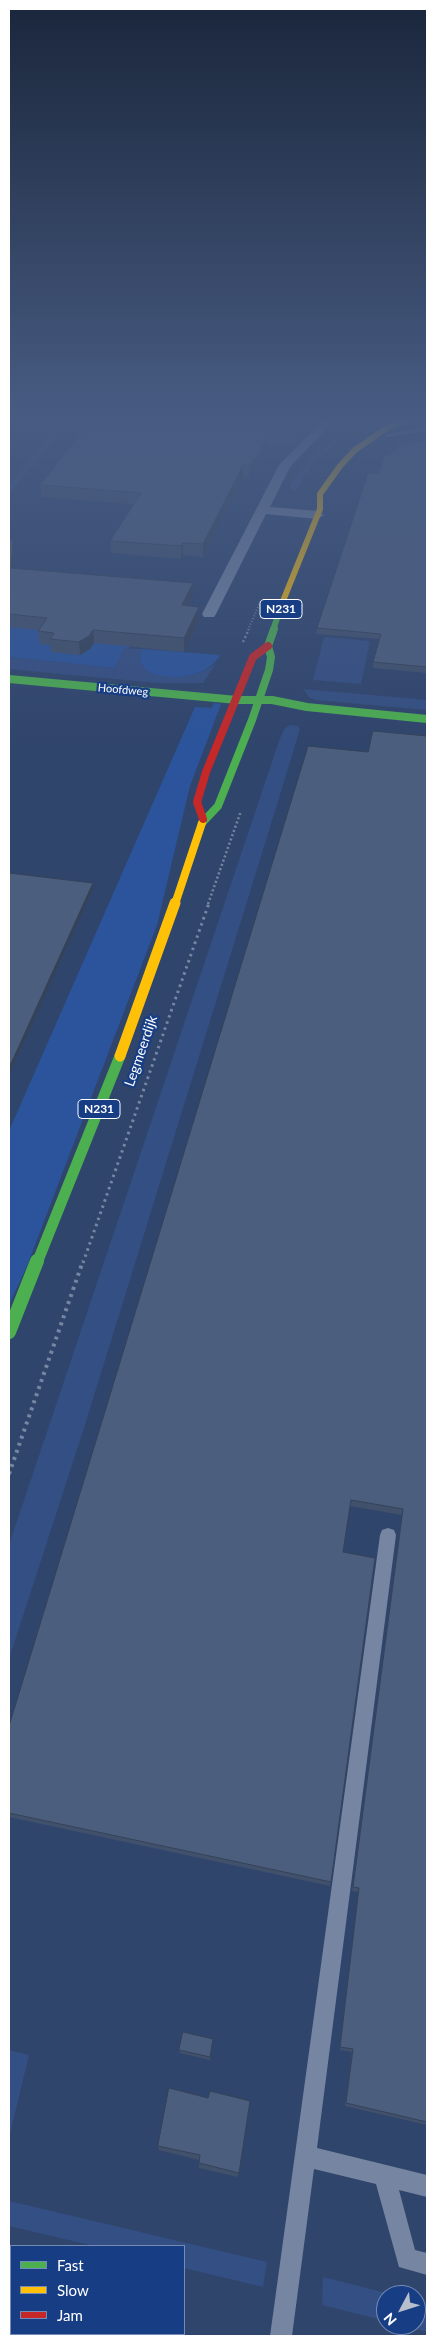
<!DOCTYPE html>
<style>
body{margin:0}
#map{position:relative;width:436px;height:2345px;overflow:hidden;background:#30456c;font-family:Lato,sans-serif}
canvas{display:block}
.frame{position:absolute;inset:0;border:10px solid #fff;pointer-events:none}
.legend{position:absolute;left:10px;top:2245px;width:175px;height:90px;box-sizing:border-box;background:#173e85;border:1px solid #748bb6;margin:0;padding:6px 9px;list-style:none;font-size:15px;color:#fff}
.legend li{display:flex;align-items:center;gap:10px;height:25px}
.legend b{width:25px;border:1px solid #748bb6}
.north{position:absolute;left:376px;top:2285px;width:50px;height:50px;box-sizing:border-box;background:#173e85;border:1px solid #748bb6;border-radius:50%;rotate:230deg;font-size:14px;font-weight:700;line-height:20px;text-align:center;color:#fff}
.north::after{content:'';display:block;margin:auto;width:18px;height:22px;background:#b7becc;clip-path:polygon(50% 0,100% 100%,50% 72%,0 100%)}
</style>
<div id="map">
<canvas width="436" height="2345"></canvas>
<div class="frame"></div>
<ul class="legend">
<li><b style="height:6px;background:#4caf50"></b>Fast</li>
<li><b style="height:6px;background:#ffc107"></b>Slow</li>
<li><b style="height:6px;background:#c62828"></b>Jam</li>
</ul>
<div class="north">N</div>
</div>
<script>
const g = document.querySelector('canvas').getContext('2d');
g.lineJoin = 'round';
function fillPath(path, color) { g.fillStyle = color; g.fill(path, 'evenodd'); }
function trace(path, color, width, dash) { g.strokeStyle = color; g.lineWidth = width; g.lineCap = dash ? 'butt' : 'round'; g.setLineDash(dash || []); g.stroke(path); }
function drawText(font, color, halo, rows, align = 'center') {
  g.font = font + ' Lato,sans-serif'; g.lineWidth = 4.5; g.setLineDash([]); g.textBaseline = 'middle'; g.strokeStyle = halo; g.fillStyle = color; for (const [text, x, y, turn = 0] of rows) {
    g.save(); g.translate(x, y); g.rotate((+turn || 0) * Math.PI / 180); g.textAlign = isNaN(turn) ? turn : align; if (halo) g.strokeText(text, 0, 0); g.fillText(text, 0, 0); g.restore();
  }
}
fillPath(new Path2D(`
 M9,627L134,638L129,648H125L114,668L9,657Z
 M142,649L220,655C205,687 126,684 142,649Z
 M214,703L221,704L190,786L157,925L27,1266L9,1305V1131L195,707L212,708Z`), '#2b549c');
fillPath(new Path2D(`
 M61,420H70L9,494V485Z
 M364,420H371L347,433L314,461L296,490H292L289,486C309,458 333,436 364,420Z
 M324,637L370,641L361,684L313,680Z
 M125,648L142,649C130,675 169,679 187,676C197,674 207,670 216,664L203,683H157L9,669V657L114,668Z
 M303,689L427,700V710L316,700L310,698Z
 M291,725L298,726L300,729L284,782L84,1428L9,1659V1545L280,738L285,728Z
 M9,2050L29,2055L9,2138Z
 M9,2201L267,2262L263,2287L184,2268V2246H94L9,2226Z
 M323,2277L394,2295H386V2321L322,2305Z
 M416,2301L427,2303V2332L401,2325H416Z`), '#344f83');
trace(new Path2D(`
 M248,630L261,600`), '#7686a2', 2, [1, 2]);
trace(new Path2D(`
 M243,642L249,629
 M208,904L241,811`), '#7686a2', 2.5, [2, 2.5]);
trace(new Path2D(`
 M83,1263L209,903`), '#7686a2', 3, [2.5, 4]);
trace(new Path2D(`
 M9,1474L83,1261`), '#7686a2', 4, [3, 4.5]);
fillPath(new Path2D(`
 M427,427V431L387,437L384,435Z
 M388,1528L394,1530L396,1535L317,2148L427,2175V2197L399,2190L415,2250L427,2253V2275L399,2267L376,2184L314,2169L292,2336H270L380,1535L382,1530Z`), '#7686a2');
fillPath(new Path2D(`
 M323,420H335L290,467L270,507L318,511L324,515L318,519L266,514L216,614L214,617H204L202,614L279,465Z`), '#7686a2');
trace(new Path2D(`
 M273,630L283,601`), '#4caf50', 6);
trace(new Path2D(`
 M9,679L237,700H272L307,707L427,719
 M202,823L218,806L252,720L269,670L271,657L268,646L274,629`), '#4caf50', 8);
trace(new Path2D(`
 M37,1263L120,1056`), '#4caf50', 11);
trace(new Path2D(`
 M9,1332L37,1261`), '#4caf50', 14);
trace(new Path2D(`
 M153,2334L163,2336`), '#4caf50', 18);
trace(new Path2D(`
 M283,601L320,509V494L340,466L355,450L388,427L405,420`), '#ffc107', 6);
trace(new Path2D(`
 M175,904L202,823`), '#ffc107', 8);
trace(new Path2D(`
 M120,1056L175,903`), '#ffc107', 11);
trace(new Path2D(`
 M9,2295L11,2296`), '#ffc107', 18);
trace(new Path2D(`
 M203,819L197,802L206,772L253,657L268,646`), '#c62828', 8);
fillPath(new Path2D(`
 M65,420H308L297,444H284L283,447L267,446L256,470L253,471L249,477H243L203,557L183,555L181,559L111,553L110,541L133,504L41,497L40,485L80,433L65,432L64,421Z
 M427,442V673L373,668V662L379,639L316,634L317,628L378,474Z
 M9,540H13L14,552L13,568L193,596L188,606L199,607V620L184,652L94,643L90,649L80,655L51,652L50,645L40,644L38,631L39,630L9,627Z
 M427,736V2125L345,2106L352,2052L340,2050L358,1892L352,1891L402,1515L350,1506L343,1552L375,1558L330,1886L9,1817V1726L368,752Z
 M213,2039L210,2060L180,2053L179,2050Z
 M208,2098L249,2107L238,2177L199,2168V2160L159,2150L158,2146Z`), '#41516c');
fillPath(new Path2D(`
 M303,420H308L297,444V433Z
 M285,433L284,444L283,447V436Z
 M268,435L267,446L256,470L253,471L249,477L250,465Z
 M243,465V477L203,557V544Z
 M13,540L14,552L12,581L11,568Z
 M183,543V555L181,559V546Z
 M193,583V596L182,618V605Z
 M199,607V620L184,652V638Z
 M93,630L94,643L90,649L80,655L79,642Z
 M93,883V889L9,1075V1068Z`), '#354258');
const building = new Path2D(`
 M65,420H303L297,433H285L283,436L268,435L256,459H253L250,465H243L203,544L183,543L181,546L110,541L141,493L40,485L89,423L64,421Z
 M418,442H427V667L373,662L381,634L317,628L368,473L378,474L384,457L391,454L399,445Z
 M9,540H13L11,568L193,583L182,605L199,607L184,638L93,630L89,636L79,642L50,639L54,633L38,631L47,618L9,614Z
 M373,731L427,736V2122L346,2103L353,2049L340,2047L359,1888L353,1887L403,1509L351,1500L343,1552L375,1558L331,1882L9,1813V1726L308,746L368,752Z
 M9,873L93,883L9,1068Z
 M183,2032L213,2039L210,2057L179,2050Z
 M169,2088L208,2098L210,2091L250,2101L239,2173L199,2163L200,2155L158,2146Z`);
fillPath(building, '#4c5e7d');
trace(building, '#354258', 1);
const sky = g.createLinearGradient(0, 0, 0, 748);
sky.addColorStop(0, '#1a263b');
sky.addColorStop(0.56, '#485c83');
sky.addColorStop(1, '#485c8300');
g.fillStyle = sky;
g.fillRect(0, 0, 436, 748);
drawText('11px', '#fff', '#173e85', [
 ["Hoofdweg",123,690,5]
]);
for (const [x, y, w] of [
 [281,609,42],
 [99,1109,42]
]) { const box = new Path2D(); box.roundRect(x - w / 2, y - 9.5, w, 19, 4); g.fillStyle = '#173e85'; g.fill(box); trace(box, '#fff', 1); }
drawText('bold 12px', '#fff', null, [
 ["N231",281,609],
 ["N231",99,1109]
]);
drawText('14px', '#fff', '#173e85', [
 ["Legmeerdijk",141,1051,-71]
]);
</script>
